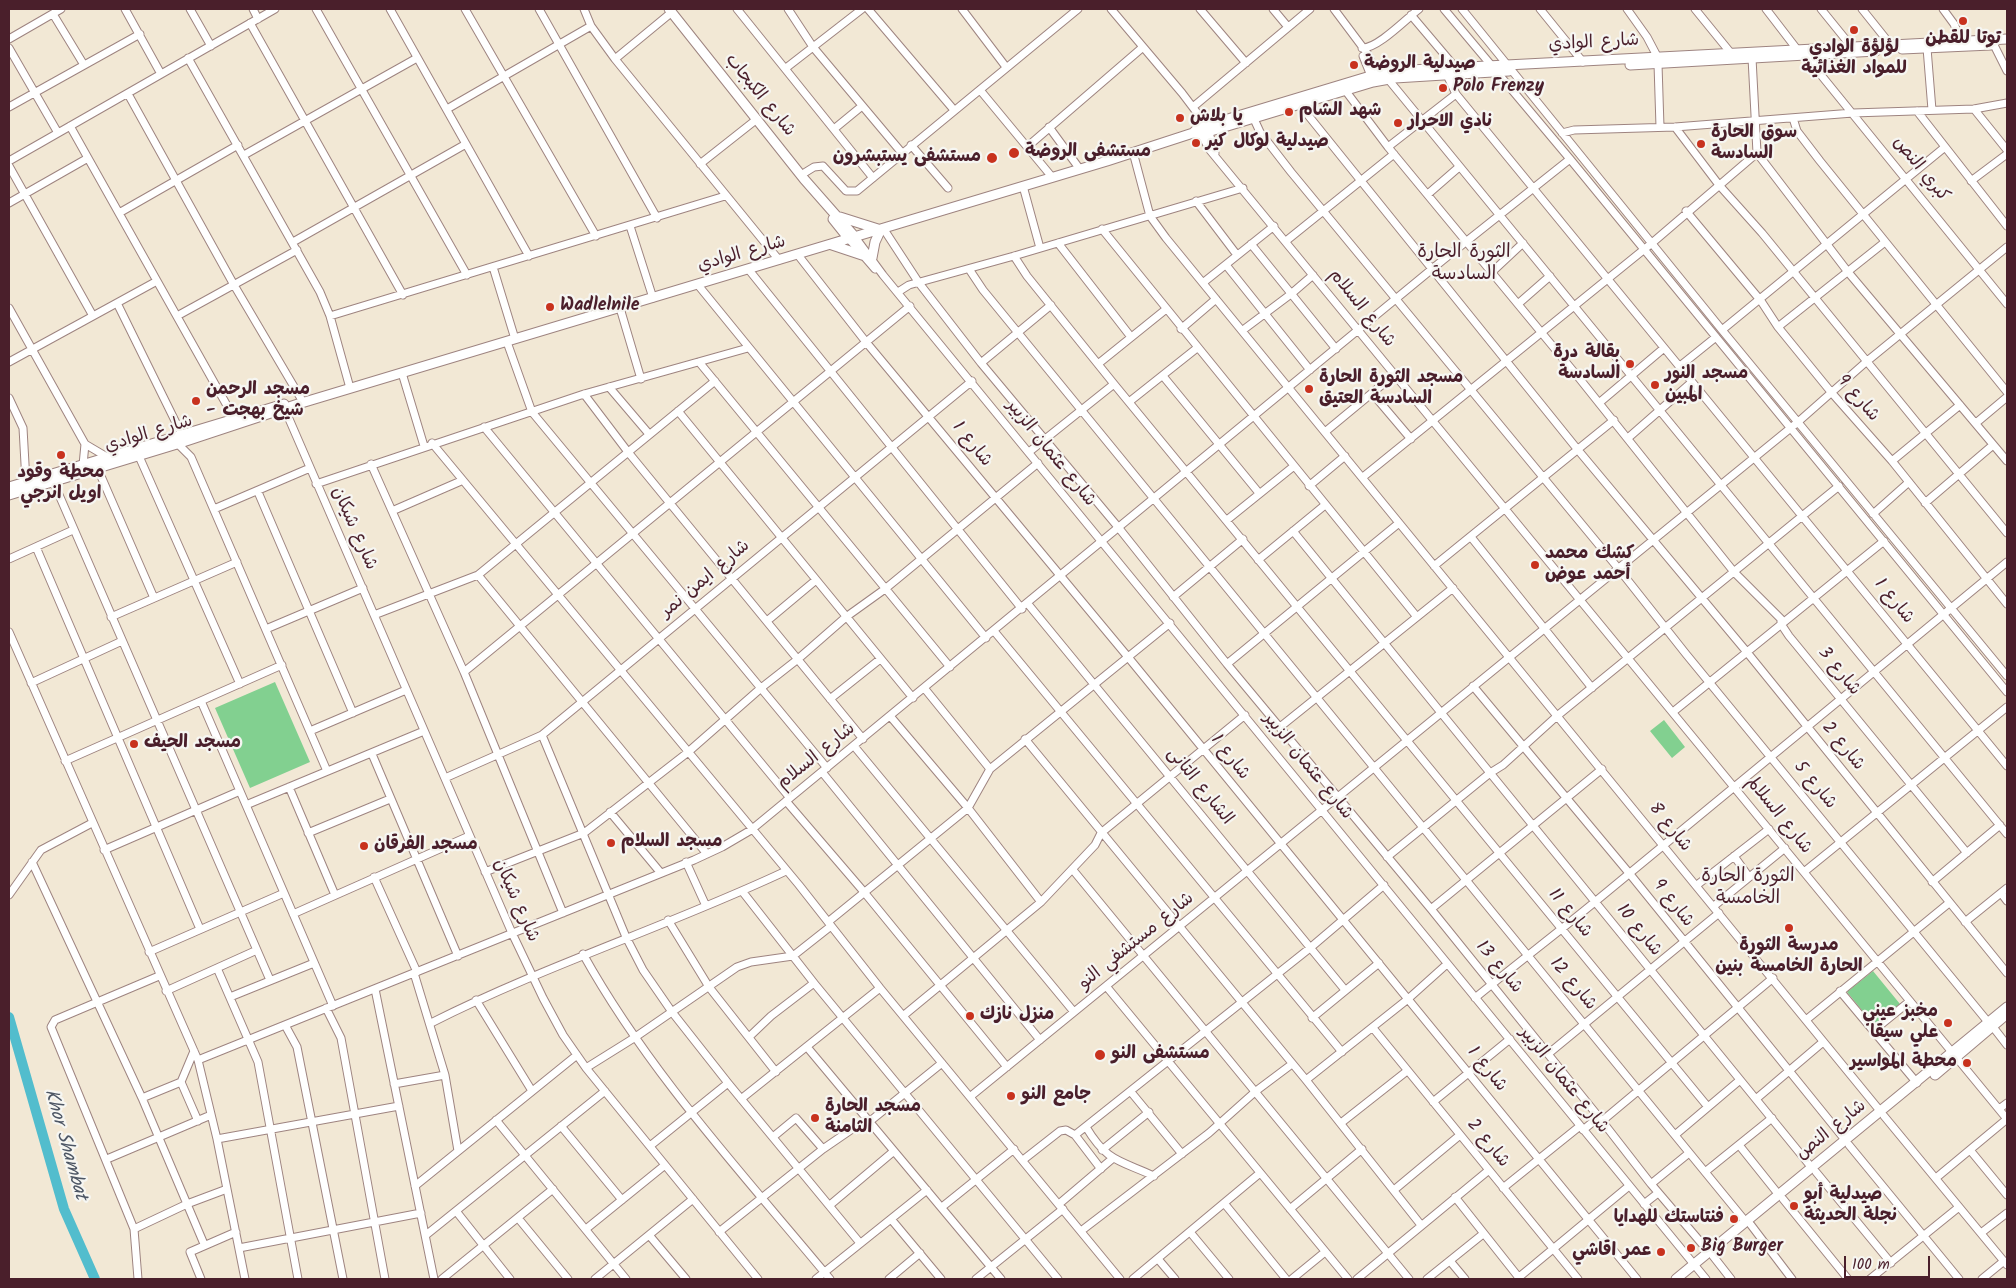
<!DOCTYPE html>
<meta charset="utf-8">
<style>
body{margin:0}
#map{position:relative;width:2016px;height:1288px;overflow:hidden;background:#f2e8d5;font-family:Kalam,sans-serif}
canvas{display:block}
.frame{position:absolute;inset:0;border:10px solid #4a1f2b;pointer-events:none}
.scale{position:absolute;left:1844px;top:1256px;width:86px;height:22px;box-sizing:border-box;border:2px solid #4a1f2b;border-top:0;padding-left:6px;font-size:15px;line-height:18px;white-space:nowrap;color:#4a1f2b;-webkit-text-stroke:4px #f6f6f2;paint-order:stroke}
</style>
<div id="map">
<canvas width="2016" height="1288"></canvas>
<div class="frame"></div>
<div class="scale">100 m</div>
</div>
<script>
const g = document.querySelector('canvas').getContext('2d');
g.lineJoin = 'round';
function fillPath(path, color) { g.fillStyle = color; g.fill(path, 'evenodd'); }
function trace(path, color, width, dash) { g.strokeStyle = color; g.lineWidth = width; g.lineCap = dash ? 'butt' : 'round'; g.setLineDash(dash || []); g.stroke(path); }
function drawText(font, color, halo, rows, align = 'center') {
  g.font = font + ' Kalam,"Playpen Sans Arabic",sans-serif'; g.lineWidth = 4.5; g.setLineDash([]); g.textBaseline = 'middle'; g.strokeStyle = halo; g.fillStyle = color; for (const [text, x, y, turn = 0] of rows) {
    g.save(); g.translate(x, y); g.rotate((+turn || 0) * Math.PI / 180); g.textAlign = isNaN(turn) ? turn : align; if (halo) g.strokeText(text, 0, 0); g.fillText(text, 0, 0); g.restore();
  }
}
fillPath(new Path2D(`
 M275,682L310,762L250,788L215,708Z
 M1664,720L1685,747L1672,758L1650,731Z
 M1873,971L1900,1004L1874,1025L1847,992Z`), '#82d090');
trace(new Path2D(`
 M9,1017L64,1209L95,1279`), '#52bdcd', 10);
const minor = new Path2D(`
 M125,9L161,74
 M190,9L211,46
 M253,9L258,19
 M316,9L467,275
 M390,9L529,256
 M465,9L596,236
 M539,9L657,218
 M584,9L591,26L615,59L779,260
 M737,9L873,178
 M788,9L813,47L902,153
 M868,9L954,110
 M962,9L1006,67
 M1111,9L1182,93L1207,126L1215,153
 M1200,9L1246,63
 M1273,9L1288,27
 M1334,9L1367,53L1377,74
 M1444,9L1570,159L2007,692
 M1462,9L1722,330L2007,676
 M1540,9L1583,62
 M1627,9L1647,37L1657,56
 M1695,9L1730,52V56
 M1766,9L1796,48
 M1821,9L1851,46
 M1862,9L1890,44
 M1943,9L1954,24L1961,40
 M53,14L84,65
 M1411,15L1455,67
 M250,23L403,295
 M9,39L61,9
 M1994,45L2007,71
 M9,48L58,133
 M1362,48C1377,49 1406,19 1419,9
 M1927,48L1932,110
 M1811,55L1821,75L2007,304
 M1363,56L1371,76
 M188,58L320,292L330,316L350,388
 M1752,58L1757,153
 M615,59L672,12
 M1658,64L1660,127
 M786,68L862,9
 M1447,75L1456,94L2007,766
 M1388,79L2007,834
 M980,90L1052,177
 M1345,90L1388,147L1579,378L1734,572L1781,619V624L1789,636L1967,853
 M128,94L234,285L303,402
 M1299,104L1578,450L1746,651L2007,973
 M9,107L140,34
 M1193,107L1310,9
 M447,109L591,26
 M1974,109L2007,150
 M1917,111L2007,226
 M1200,118L1198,128L1209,149L2007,1119
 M1793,118L1797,131L1820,161L2007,392
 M1254,119L1260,132L1291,172L1618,568L1686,654L1988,1022
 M70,126L234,418
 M1049,127L1079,168
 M1675,127L1719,185L1762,233L2007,533
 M834,129L862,106
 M1562,133L1574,130L1675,127L1853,113L1974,109L2007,103
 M911,145L948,188
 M1027,147L1143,47
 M1388,147L1456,94
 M1133,152L1150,216L1166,238L1881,1112
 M244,155L417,58
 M9,161L275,9
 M700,164L757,119
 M9,166L93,316
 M801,175L814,167L823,166L846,191H857L1078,9
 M1971,181L2007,154
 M1023,186L1040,248
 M1428,194L1459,167
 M1196,201L1237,255
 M9,203L88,158
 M1686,211L1761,301L1778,327L1831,392L1892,461L2007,604
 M119,213L238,145
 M630,226L653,298
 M883,228L919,283L981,363L1118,527L1227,664L1431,909L1602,1121L1651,1184L1709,1252
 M1102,229L1417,617
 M855,237L883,275L1706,1279
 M849,239L875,269
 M1286,241L1394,154
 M293,242L466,144
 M1058,243L1131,337
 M1251,244L1336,349
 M798,255L866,342L1128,657L1637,1279
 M1014,256L1027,276L1114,384L1708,1107
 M1226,265L1310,370
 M493,267L515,339
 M969,269L983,290L1746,1222
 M749,270L1022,609
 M1492,272L1523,243
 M1204,282L1274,226
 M698,285L986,638
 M898,292L909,285L1014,256L1243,188
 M117,303L182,435
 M1518,304L1550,276
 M9,308L85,444L107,457
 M620,308L641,379
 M177,316L297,250
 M330,316L725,196
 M1778,327L1885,242
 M1181,329L1216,299
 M1243,330L1291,294L1313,275
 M1722,330L1945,147
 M507,342L532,412L827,768
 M9,362L157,281
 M699,362L950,667
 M981,363L1051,305
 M1098,364L1165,310
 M1680,366L1716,337
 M402,373L424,446
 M1163,376L1259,493
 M609,387L649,434
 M1372,393L1411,439
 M584,394L628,452L863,739
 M9,398L23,428L26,482
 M1129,402L1197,348
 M1599,403L1664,348
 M283,405L512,933L543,998L563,1035L586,1068L758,1279
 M678,411L913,698
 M1976,423L2007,397
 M484,427L790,798
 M1325,432L1395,374
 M1628,438L1692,382
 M175,441L191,457L327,771
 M432,443L799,885L880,988L1120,1279
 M1029,452L1114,384
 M138,454L240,684
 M1892,461L1960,405
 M371,464L464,672L563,913
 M83,465L85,444
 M97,467L154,598
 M1363,477L1652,243L1757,153L1848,272L2007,461
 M53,481L270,980
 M316,484L584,394L748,348
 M1309,486L1345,456
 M258,492L353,713
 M1925,503L1993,445
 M214,509L310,468
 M392,511L461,481
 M1873,514L1909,482
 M1227,520L1294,466
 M1293,531L1812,1168
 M1471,537L1592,688
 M36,547L200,929
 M9,559L73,530
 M1258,560L1325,505
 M1434,566L1614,420
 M478,575L707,854
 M1173,597L1243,539
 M1028,604L1345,990
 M374,615L478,575L715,381
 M111,617L237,562
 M767,621L816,580
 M266,629L363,588
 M994,631L1342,1052
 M9,632L198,1060L217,1139L245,1279
 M1227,664L1399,523
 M464,672L910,306
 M31,683L122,641
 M1473,686L1629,873L1846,1141
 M925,689L990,769
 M830,699L879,660
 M201,701L333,1006
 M1673,712L1884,541
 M890,716L968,808L1041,902
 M1280,727L1453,588
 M310,731L406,690
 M542,735L626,937L643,970L672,1012L728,1083L860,1243
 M1025,739L1306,1080L1421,1225
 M854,746L1074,1012
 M372,754L458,956
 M65,761L282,665
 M822,772L1040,1040
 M445,778L542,735L972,381
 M289,787L335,895
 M786,801L864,892L1007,1067
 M246,805L424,731
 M610,812L660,872
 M308,833L390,799
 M104,850L240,791
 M1734,856L1749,877
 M1387,857L1490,773L1503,765L1557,716L1839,486
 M32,862L142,1098L204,1244
 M686,862L706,906
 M1073,870L1409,1279
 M485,872L584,833L687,753L761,688L798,659L846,617L885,589L1038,463
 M1804,872L2007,707
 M374,877L417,972
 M1932,882L2000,825
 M1697,885L1769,829
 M742,891L814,983L1058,1279
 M2001,893L2007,901
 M9,895L41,850L92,823
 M1714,906L1785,848
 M1431,909L1602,769
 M293,914L469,836
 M668,920L709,987L776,1072
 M828,922L968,808L990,769L1170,623
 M1965,922L2007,888
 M149,952L284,893
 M583,954C649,1073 744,1175 830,1279
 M217,968L258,1062L298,1279
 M414,973L445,1075L458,1151
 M1106,986L1348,1279
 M375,989L434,1279
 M166,991L257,950
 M1840,991L1917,1083
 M230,997L314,963
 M1475,998C1515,965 1556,934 1596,901C1733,787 1871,675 2007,562
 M476,1000L532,1091
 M326,1008L341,1038L385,1279
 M903,1016L1041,902L1095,845L1101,833L1245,715
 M1312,1018L1379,963
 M1806,1020L1949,903
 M431,1023C546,965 669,926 786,871
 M285,1025L297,1047L343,1279
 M1993,1027L2007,1045
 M1373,1028L1578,1279
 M1873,1031L1910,1001
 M749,1037L771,1016L814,983
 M807,1047L1001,1279
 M1548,1054L1719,913
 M198,1060L694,860L722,847L751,830L1443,260L1570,159
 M586,1068L634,1038L737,967L751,962L793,956L831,926
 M1306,1080L1408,999L1447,964
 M181,1082L198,1121
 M394,1084L445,1075
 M1131,1092L1182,1154
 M971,1096L1798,422L1866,362L2007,247
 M142,1098L181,1082L194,1051
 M741,1099L880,988
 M1756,1099L1823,1042
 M1433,1102L1510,1039
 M1999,1109L2007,1103
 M1884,1116L2007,1265
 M496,1120L626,1279
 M1602,1121L1773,978
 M1341,1123L1407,1071
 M561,1126L622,1200
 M1086,1127C1107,1162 1119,1160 1154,1176
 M1583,1130L1599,1117
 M1075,1135L1310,948L1384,885
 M1675,1135L1740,1080
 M773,1137L796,1118L823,1149
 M217,1139L399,1106
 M1739,1145L1779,1195
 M1849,1145L1959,1279
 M650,1146L728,1083
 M1102,1150L1149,1112
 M1970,1150L2007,1195
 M107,1159L211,1115
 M1023,1160L1060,1131L1066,1130L1075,1135L1101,1169
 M1705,1172L1772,1118
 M1816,1172L1891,1263
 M1936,1178L2007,1119
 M1651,1184L1689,1153
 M415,1186L577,1055
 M1503,1188L1580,1126
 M1394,1190L1460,1135
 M1455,1197L1520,1279
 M1783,1199L1848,1279
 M1224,1203L1286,1279
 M1059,1204L1112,1159
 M1644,1204L1658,1193
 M830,1205L894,1151
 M942,1207L1014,1149
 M1290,1209L1362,1149
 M456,1211L510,1279
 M518,1218L568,1279
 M891,1219L941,1279
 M1751,1225L1792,1279
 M134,1229L187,1204L227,1189
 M586,1229L665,1165
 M1081,1231L1209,1133L1256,1091L1292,1064
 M719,1232L823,1149L855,1127L869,1122L942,1063
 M1190,1232L1229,1279
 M1981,1233L2007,1213
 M426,1235L605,1091
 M649,1235L686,1279
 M239,1248L421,1213
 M1713,1256L1731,1279
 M1158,1259L1175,1279
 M1450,1261L1465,1279
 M1518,1278L1629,1186
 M138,1279L134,1229L51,1027L55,1020L159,976
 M201,1279L190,1252L236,1232
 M442,1279L553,1189
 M595,1279L693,1199
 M816,1279L927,1190
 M889,1279L920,1253
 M976,1279L1063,1209
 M1133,1279L1260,1173
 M1292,1279L1325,1252
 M1357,1279L1489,1170
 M1427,1279L1483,1234
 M1870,1279L1959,1207
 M1982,1279L2004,1261`);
const major = new Path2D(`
 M669,9L804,179L855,237
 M1902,49L1991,45
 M1630,65L1876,51
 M1193,133L1201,134L1373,82L1395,78L1509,71
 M840,217L878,229
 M833,219L849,239
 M832,245L862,255
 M872,258L875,242L881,229
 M9,487L284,404
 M9,495L177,444L298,404L1107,161L1193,133L1198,128L1377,74L1391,71L2007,39
 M1935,1075L2007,1014
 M1676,1279L2007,1007`);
trace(minor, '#9e8480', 9);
trace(major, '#9e8480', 11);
trace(minor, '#fff', 7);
trace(major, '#fff', 9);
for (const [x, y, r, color] of [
 [1963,21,5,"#c8321e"],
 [1854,30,5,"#c8321e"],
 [1354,65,5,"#c8321e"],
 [1443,88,5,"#c8321e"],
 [1289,112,5,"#c8321e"],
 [1180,118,5,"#c8321e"],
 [1398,123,5,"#c8321e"],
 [1196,143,5,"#c8321e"],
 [1701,144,5,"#c8321e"],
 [1014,153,6,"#c8321e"],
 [992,158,6,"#c8321e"],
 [550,307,5,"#c8321e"],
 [1630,364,5,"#c8321e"],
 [1655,385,5,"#c8321e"],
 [1309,389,5,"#c8321e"],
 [196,401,5,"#c8321e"],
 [61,455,5,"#c8321e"],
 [1535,565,5,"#c8321e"],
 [134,744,5,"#c8321e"],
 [611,843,5,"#c8321e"],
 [364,846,5,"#c8321e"],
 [1789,928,5,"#c8321e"],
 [970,1016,5,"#c8321e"],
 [1948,1023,5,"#c8321e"],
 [1100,1055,6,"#c8321e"],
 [1967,1063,5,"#c8321e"],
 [1011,1096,5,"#c8321e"],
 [815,1118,5,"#c8321e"],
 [1794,1206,5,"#c8321e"],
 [1734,1219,5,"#c8321e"],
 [1691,1248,5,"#c8321e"],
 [1661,1252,5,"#c8321e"]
]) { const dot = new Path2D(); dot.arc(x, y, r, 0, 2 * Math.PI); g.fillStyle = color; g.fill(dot); trace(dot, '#f6f6f2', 2); }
drawText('bold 18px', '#4a1f2b', '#f6f6f2', [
 ["توتا للقطن",1963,40,"center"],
 ["لؤلؤة الوادي",1854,49,"center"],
 ["للمواد الغذائية",1854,70,"center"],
 ["صيدلية الروضة",1364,65],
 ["Polo Frenzy",1453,88],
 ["شهد الشام",1299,112],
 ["يا بلاش",1190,118],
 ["نادي الاحرار",1408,123],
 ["سوق الحارة",1711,134],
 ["السادسة",1711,155],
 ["صيدلية لوكال كير",1206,143],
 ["مستشفى الروضة",1025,153],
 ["مستشفى يستبشرون",981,158,"right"],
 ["Wadlelnile",560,307],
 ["بقالة درة",1620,354,"right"],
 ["السادسة",1620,375,"right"],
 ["مسجد النور",1665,375],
 ["المبين",1665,396],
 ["مسجد الثورة الحارة",1319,379],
 ["السادسة العتيق",1319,400],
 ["مسجد الرحمن",206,391],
 ["- شيخ بهجت",206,412],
 ["محطة وقود",61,474,"center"],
 ["اويل انرجي",61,495,"center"],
 ["كشك محمد",1545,555],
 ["أحمد عوض",1545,576],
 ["مسجد الحيف",144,744],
 ["مسجد السلام",621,843],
 ["مسجد الفرقان",374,846],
 ["مدرسة الثورة",1789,947,"center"],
 ["الحارة الخامسة بنين",1789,968,"center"],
 ["مخبز عيني",1938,1013,"right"],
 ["علي سيقا",1938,1034,"right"],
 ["منزل نازك",980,1016],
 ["مستشفى النو",1111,1055],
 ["محطة المواسير",1957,1063,"right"],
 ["جامع النو",1021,1096],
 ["مسجد الحارة",825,1108],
 ["الثامنة",825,1129],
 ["صيدلية أبو",1804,1196],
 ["نجلة الحديثة",1804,1217],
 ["فنتاستك للهدايا",1724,1219,"right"],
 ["Big Burger",1701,1248],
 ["عمر اقاشي",1651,1252,"right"]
], 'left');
drawText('18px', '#4a1f2b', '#f6f6f2', [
 ["شارع الوادي",1594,44,-3],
 ["شارع الكبجاب",759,96,51],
 ["كبري النص",1920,170,51],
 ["شارع الوادي",742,255,-16],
 ["شارع السلام",1361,309,51],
 ["شارع 9",1857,399,49],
 ["شارع الوادي",149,435,-17],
 ["شارع 1",971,445,51],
 ["شارع عثمان الزبير",1050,454,51],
 ["شارع شيكان",353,529,66],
 ["شارع ايمن نمر",706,580,-40],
 ["شارع 1",1893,602,51],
 ["شارع 3",1838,672,51],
 ["شارع 2",1842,747,51],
 ["شارع السلام",817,757,-39],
 ["شارع 1",1229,758,52],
 ["شارع عثمان الزبير",1307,767,51],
 ["شارع 5",1814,786,50],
 ["الشارع التانى",1199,787,51],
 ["شارع السلالم",1778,816,51],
 ["شارع 8",1669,828,51],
 ["شارع شيكان",515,901,66],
 ["شارع 9",1672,904,52],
 ["شارع 11",1569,914,50],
 ["شارع 10",1638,931,51],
 ["شارع مستشفي النو",1137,942,-39],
 ["شارع 13",1498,968,50],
 ["شارع 12",1572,985,50],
 ["شارع 1",1486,1070,51],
 ["شارع عثمان الزبير",1563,1081,51],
 ["شارع النص",1832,1131,-39],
 ["شارع 2",1487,1144,51]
]);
drawText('19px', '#4a1f2b', '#f6f6f2', [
 ["الثورة الحارة",1464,254],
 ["السادسة",1464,276],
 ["الثورة الحارة",1748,878],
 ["الخامسة",1748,900]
]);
drawText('italic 19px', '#4d5664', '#f6f6f2', [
 ["Khor Shambat",64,1145,74]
]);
</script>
